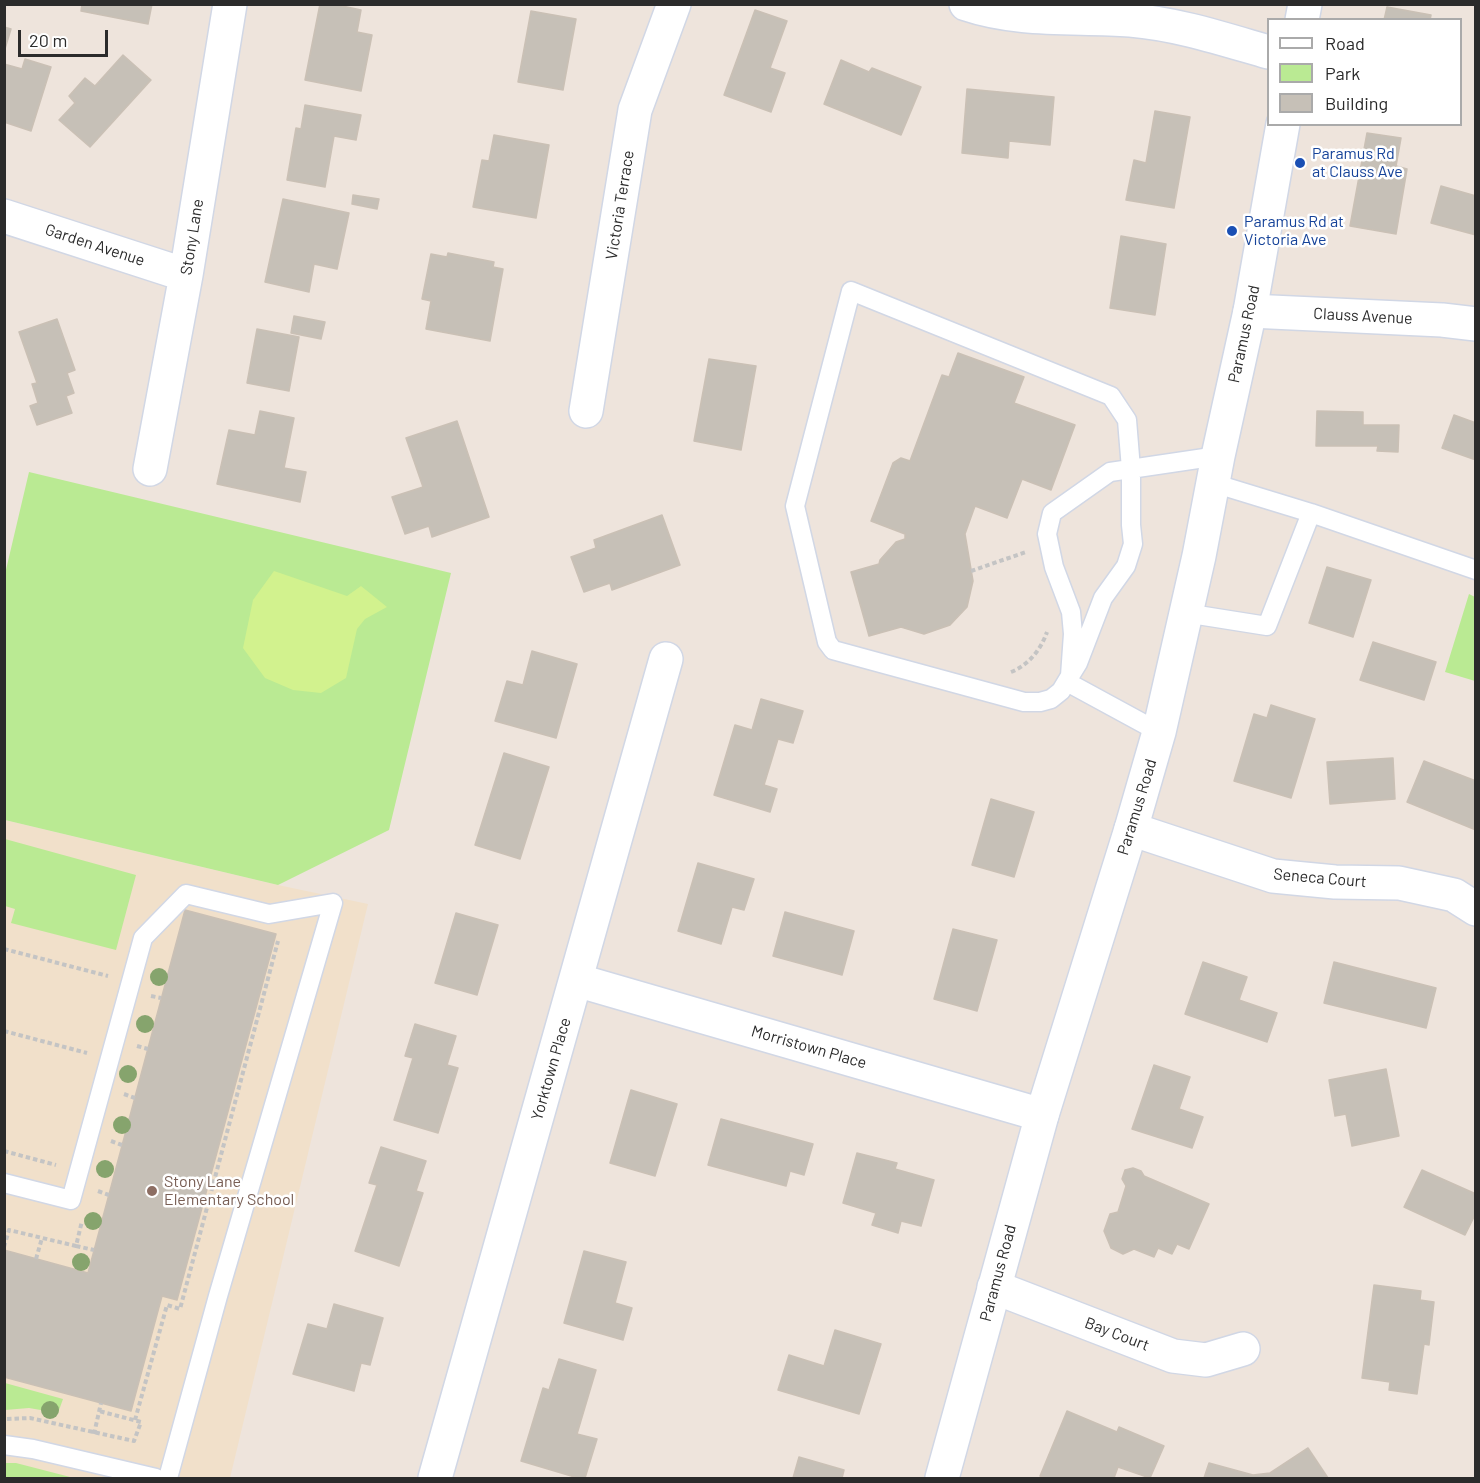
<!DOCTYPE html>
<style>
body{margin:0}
#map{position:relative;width:1480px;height:1483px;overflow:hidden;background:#eee4dc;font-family:Barlow,sans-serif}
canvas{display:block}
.frame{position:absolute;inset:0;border:6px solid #2b2b2b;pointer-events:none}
.legend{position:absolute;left:1267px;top:18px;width:195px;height:108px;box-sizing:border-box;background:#fff;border:2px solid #aaa;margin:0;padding:8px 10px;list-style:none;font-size:18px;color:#2b2b2b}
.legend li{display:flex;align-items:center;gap:12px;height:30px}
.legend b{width:30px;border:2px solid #aaa}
.scale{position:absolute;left:18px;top:30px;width:90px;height:27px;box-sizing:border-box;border:3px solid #2b2b2b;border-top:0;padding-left:8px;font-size:18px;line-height:21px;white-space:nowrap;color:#2b2b2b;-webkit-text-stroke:4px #fff;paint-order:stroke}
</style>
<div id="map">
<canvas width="1480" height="1483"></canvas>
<div class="frame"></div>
<ul class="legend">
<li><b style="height:8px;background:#fff"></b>Road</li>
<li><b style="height:16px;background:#baea93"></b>Park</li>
<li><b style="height:16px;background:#c6c0b7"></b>Building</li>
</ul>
<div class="scale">20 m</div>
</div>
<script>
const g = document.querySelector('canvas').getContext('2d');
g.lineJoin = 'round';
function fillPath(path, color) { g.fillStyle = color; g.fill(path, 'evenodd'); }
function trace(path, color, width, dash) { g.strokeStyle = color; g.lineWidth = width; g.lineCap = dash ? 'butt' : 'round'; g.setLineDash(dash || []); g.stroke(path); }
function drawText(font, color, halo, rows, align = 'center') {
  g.font = font + ' Barlow,sans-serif'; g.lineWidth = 5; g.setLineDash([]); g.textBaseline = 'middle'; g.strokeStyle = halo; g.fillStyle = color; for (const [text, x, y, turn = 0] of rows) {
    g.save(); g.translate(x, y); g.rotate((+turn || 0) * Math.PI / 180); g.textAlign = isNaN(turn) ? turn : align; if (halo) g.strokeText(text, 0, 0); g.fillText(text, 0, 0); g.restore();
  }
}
fillPath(new Path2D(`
 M5,820L278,885L368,904L230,1478H5Z`), '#f1e0ca');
fillPath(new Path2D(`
 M29,472L451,573L389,830L278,885L5,820V574Z
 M1469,594L1475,597V681L1445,672Z
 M5,839L136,875L116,950L11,923L15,909L5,906Z
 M5,1383L63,1399L58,1413L29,1408L5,1410Z
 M5,1463H16L74,1478H5Z`), '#baea93');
fillPath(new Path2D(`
 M274,571L347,596L361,586L387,607L365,619L357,629L346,678L321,693L293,690L265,678L243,648L253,600Z`), '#d2f28e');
const building = new Path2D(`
 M82,4H152L148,24L81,11Z
 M320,4H333L361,10L357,32L372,35L361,91L305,80Z
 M1387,7L1431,15L1430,20H1384Z
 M755,10L787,21L770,68L785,73L771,112L724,95Z
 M531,11L576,19L563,90L518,82Z
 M4,27L11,29L4,52Z
 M123,55L151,80L90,147L59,120L75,103L69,96L85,78L95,86Z
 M25,59L51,67L31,131L4,122V64L22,69Z
 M841,60L869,72L872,68L921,87L901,135L824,104Z
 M967,89L1054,97L1050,145L1009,141L1008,158L962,153Z
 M305,105L361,115L356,140L334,136L325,187L287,180L296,128L301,129Z
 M1155,111L1190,117L1174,208L1126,200L1134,160L1146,163Z
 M1367,133L1401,138L1396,166L1407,169L1396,234L1350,226Z
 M494,135L549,145L536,218L473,207L482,160L489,161Z
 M1441,186L1476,196V235L1431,223Z
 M353,195L379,199L377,209L352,204Z
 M283,199L349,213L337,269L314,264L309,292L265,282Z
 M1121,236L1166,244L1155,315L1110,308Z
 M448,253L494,262L493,267L503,269L490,341L426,329L431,301L422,299L431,254L447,257Z
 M294,316L325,322L321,339L291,333Z
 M57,319L75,370L67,373L74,393L66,396L72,413L37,425L30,406L38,403L32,384L37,383L19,332Z
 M257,329L299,337L289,391L247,383Z
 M958,353L1024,377L1014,403L1075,425L1051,490L1022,479L1007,518L975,506L965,534L973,581L967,607L950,625L924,634L901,627L869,636L851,572L879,564L880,560L896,542L905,539V534L871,521L893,463L901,458L910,461L942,375L949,377Z
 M709,359L756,366L741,450L694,441Z
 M260,411L294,418L284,468L306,472L300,502L217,484L229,430L255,435Z
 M1317,411L1363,412V425H1399L1398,452L1377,451L1378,446H1316Z
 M1454,415L1476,423V460L1442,448Z
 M457,421L489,517L432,537L429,526L405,534L392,497L423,487L406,438Z
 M662,515L680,565L612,590L610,583L584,592L571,557L596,548L594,540Z
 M1327,567L1371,580L1353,637L1309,623Z
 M1373,642L1436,662L1424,700L1360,680Z
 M532,651L577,664L556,738L495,721L507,681L523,685Z
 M761,699L803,711L793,743L778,739L764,785L777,789L770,812L714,795L735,725L752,730Z
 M1271,705L1315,719L1291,798L1234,781L1254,714L1267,718Z
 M504,753L549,767L520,859L475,845Z
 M1393,758L1395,799L1330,804L1327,762Z
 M1424,761L1476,781V830L1407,802Z
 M991,799L1034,812L1014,877L972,865Z
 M698,863L754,879L744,910L732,907L721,944L678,931Z
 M185,910L276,934L177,1300L162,1296L131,1411L4,1377V1250L88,1273Z
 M785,912L854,931L842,975L773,956Z
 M456,913L498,925L477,995L435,983Z
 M953,929L997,940L977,1011L934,999Z
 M1203,962L1247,977L1239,1000L1277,1013L1267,1042L1185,1014Z
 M1334,962L1436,988L1426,1028L1324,1003Z
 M415,1024L456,1036L447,1065L458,1068L438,1133L394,1120L413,1058L405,1056Z
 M1154,1065L1190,1077L1179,1109L1203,1117L1192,1148L1132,1129Z
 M1386,1069L1399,1136L1352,1146L1346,1114L1335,1116L1329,1080Z
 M631,1090L677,1104L655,1176L610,1163Z
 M721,1119L813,1144L804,1175L790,1171L786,1186L708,1165Z
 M381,1147L426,1161L416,1191L423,1193L399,1266L355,1251L377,1185L369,1183Z
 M857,1153L897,1163L895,1169L934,1180L921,1226L901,1221L898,1233L872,1225L876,1213L843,1203Z
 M1133,1168L1141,1171L1144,1176L1209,1204L1189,1249L1177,1244L1172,1254L1158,1248L1154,1257L1134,1249L1123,1254L1111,1248L1104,1231L1110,1214L1118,1212L1126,1186L1122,1179L1125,1170Z
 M1422,1170L1476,1194V1213L1465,1235L1404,1207Z
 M584,1251L626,1262L615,1303L632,1308L623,1340L564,1323Z
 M1374,1285L1421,1291L1420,1300L1434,1302L1429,1345L1424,1344L1417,1394L1389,1390L1390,1382L1362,1378Z
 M334,1304L383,1318L370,1365L361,1363L354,1391L293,1374L308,1324L327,1329Z
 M835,1330L881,1344L859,1414L778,1390L789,1355L824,1366Z
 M559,1359L596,1370L577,1434L597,1439L585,1478H578L521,1461L543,1388L549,1390Z
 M1067,1411L1117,1432L1119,1427L1164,1446L1150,1478L1118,1467L1114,1478H1045L1040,1476Z
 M1308,1448L1328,1478H1204L1209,1463L1253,1475L1270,1473Z
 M799,1457L844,1470L842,1478H793Z`);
fillPath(building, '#c6c0b7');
trace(building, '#cac0b5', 1.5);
const service = new Path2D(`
 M1213,483L1311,513L1476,570
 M1185,613L1267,626L1311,513
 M1070,676L1078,663L1103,598L1126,566L1133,544L1131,525V469L1127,420L1111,396L851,291L795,506L827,642L833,650L1024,702H1040L1051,699L1061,691L1070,676L1073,634L1071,612L1054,567L1047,534L1052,513L1110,472L1218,456
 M1067,682L1159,732
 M4,1183L71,1200L143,938L186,894L269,914L333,903L218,1296L168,1478
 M4,1445L33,1449L156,1478`);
const minor = new Path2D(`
 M966,4C1019,22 1075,16 1130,20C1178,24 1223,39 1268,52
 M4,216L186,275
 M1250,311L1442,320L1476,324
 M586,411L635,110L674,4
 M150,469L186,275L230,4
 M1131,829L1273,876L1335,882L1399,883L1454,895L1476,909
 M576,980L1042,1115
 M994,1287L1173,1356L1206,1360L1243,1349
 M435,1478L666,659`);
const secondary = new Path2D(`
 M1302,20L1305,4
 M942,1478L1042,1115L1131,829L1159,732L1199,556L1218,456L1250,311L1283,124`);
trace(service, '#d1d7e5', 21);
trace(minor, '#d1d7e5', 36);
trace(secondary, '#d1d7e5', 36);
trace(new Path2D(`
 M971,571L1026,552
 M1011,672C1029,665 1041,649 1047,632
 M4,949L108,976
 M151,996L161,998
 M4,1031L87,1053
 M137,1046L148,1049
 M124,1094L135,1098
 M111,1141L122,1145
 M4,1151L56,1165
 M98,1191L109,1195
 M76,1246L94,1250
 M4,1247L9,1230L76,1246L82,1221
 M36,1259L42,1238
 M7,1419L30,1418L134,1441L141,1422L99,1411
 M135,1420L167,1305L180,1309L278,941
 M94,1434L101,1403`), '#c4c4c4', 4, [4.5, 3]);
trace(service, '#fff', 18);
trace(minor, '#fff', 33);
trace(secondary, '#fff', 33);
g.fillStyle = '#86a46d';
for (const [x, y] of [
 [159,977],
 [145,1024],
 [128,1074],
 [122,1125],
 [105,1169],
 [93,1221],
 [81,1262],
 [50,1410]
]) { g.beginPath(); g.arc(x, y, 9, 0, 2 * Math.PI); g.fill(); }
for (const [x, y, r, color] of [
 [1300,163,6,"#1a4fb4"],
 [1232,231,6,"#1a4fb4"],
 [152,1191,6,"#8d6e63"]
]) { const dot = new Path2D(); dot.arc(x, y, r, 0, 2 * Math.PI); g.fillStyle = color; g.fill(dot); trace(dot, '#fff', 2); }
drawText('16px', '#164399', '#fff', [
 ["Paramus Rd",1312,154],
 ["at Clauss Ave",1312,172],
 ["Paramus Rd at",1244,222],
 ["Victoria Ave",1244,240]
], 'left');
drawText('16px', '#2b2b2b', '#fff', [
 ["Victoria Terrace",620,205,-81],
 ["Stony Lane",192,237,-81],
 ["Garden Avenue",95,245,18],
 ["Clauss Avenue",1363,316,3],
 ["Paramus Road",1244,334,-78],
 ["Paramus Road",1137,807,-73],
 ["Seneca Court",1320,878,5],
 ["Morristown Place",809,1047,16],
 ["Yorktown Place",551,1069,-74],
 ["Paramus Road",998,1273,-75],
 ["Bay Court",1117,1334,21]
]);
drawText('16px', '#785e54', '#fff', [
 ["Stony Lane",164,1182],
 ["Elementary School",164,1200]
], 'left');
</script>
